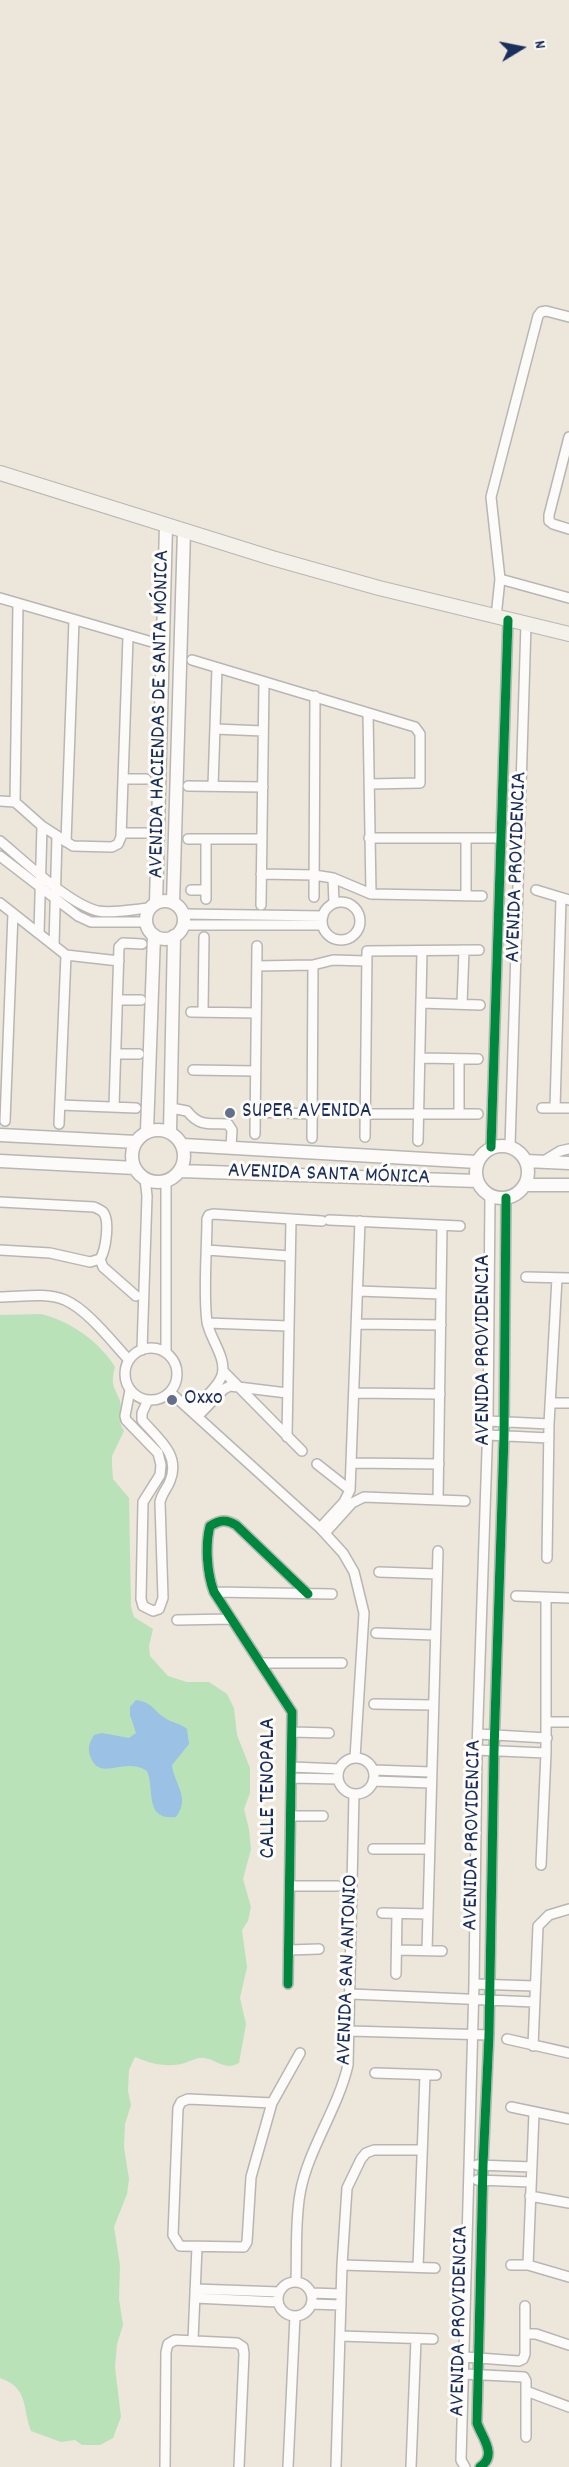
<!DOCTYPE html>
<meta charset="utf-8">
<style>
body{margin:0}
#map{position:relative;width:569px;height:2467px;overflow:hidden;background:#ece6db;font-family:Dekko,sans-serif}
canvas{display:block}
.north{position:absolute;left:491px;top:18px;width:60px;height:60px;-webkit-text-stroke:4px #fdfcf7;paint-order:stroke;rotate:80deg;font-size:16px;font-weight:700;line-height:24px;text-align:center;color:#1b2f5e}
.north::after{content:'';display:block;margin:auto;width:21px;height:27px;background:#1b2f5e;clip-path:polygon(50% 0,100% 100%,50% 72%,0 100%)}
</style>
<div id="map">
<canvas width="569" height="2467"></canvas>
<div class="north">N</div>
</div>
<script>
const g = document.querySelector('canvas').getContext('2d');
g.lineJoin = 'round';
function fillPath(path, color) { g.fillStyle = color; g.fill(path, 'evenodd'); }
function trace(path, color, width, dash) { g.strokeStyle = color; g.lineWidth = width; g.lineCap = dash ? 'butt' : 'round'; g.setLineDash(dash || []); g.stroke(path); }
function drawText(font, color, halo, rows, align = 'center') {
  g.font = font + ' Dekko,sans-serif'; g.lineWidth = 6; g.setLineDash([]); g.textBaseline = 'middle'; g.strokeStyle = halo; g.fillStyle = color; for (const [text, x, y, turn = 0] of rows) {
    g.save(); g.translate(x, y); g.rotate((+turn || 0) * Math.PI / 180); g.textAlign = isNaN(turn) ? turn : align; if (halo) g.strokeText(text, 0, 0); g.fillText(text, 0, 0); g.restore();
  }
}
fillPath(new Path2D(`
 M41,1314C70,1321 100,1342 115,1367C108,1390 120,1391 121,1407C122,1418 117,1419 124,1431L112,1456V1466L113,1479L129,1498L131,1607L134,1617L153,1629L149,1646L150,1656L168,1676L187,1682H209L227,1694L234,1708L237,1735L250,1768V1793L244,1809L249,1829L251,1849L243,1879L251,1907L248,1921L242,1930L247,1967L240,1998L246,2024L239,2063C224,2071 218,2060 204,2058C199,2057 190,2061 185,2063C167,2068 152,2064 135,2057L129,2070L128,2091L131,2105L125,2124L124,2147L129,2179L127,2194L114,2227L120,2265L119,2299L123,2325L117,2344L115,2367L121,2417L113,2438L100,2445H82L75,2440L61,2442L31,2431C22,2407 29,2388 0,2378V1315Z`), '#bae2b8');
fillPath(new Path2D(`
 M136,1700C154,1703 152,1710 165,1718C172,1723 180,1723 187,1729L189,1744L172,1765C174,1784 191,1798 176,1817C144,1821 155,1790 147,1771C124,1756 101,1782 91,1758C87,1749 89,1743 94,1735L102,1733L129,1738L136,1733L130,1715V1707Z`), '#9bc1e4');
const minor = new Path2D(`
 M569,437L549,515V521L553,524L569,529
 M500,579L569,598
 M0,598L152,642
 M496,617L500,579L491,497L538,316L541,312L546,311L569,317
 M192,660L415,727L420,734V783L369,784
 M368,713L371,894
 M215,729L263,731
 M123,779H146
 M188,786L263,787
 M213,786L217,668
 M0,801L15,802L42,826L73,846L112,847L118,844L121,837L128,637
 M15,802L18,604
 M121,833H145
 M369,838H501
 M188,839H262
 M206,839V899
 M0,841C23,860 70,905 98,911C114,914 134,909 150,908
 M66,842L74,620
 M0,856L78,916L91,922H146
 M261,874L314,875L333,878L371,894L482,896
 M333,878L334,903
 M191,890H206
 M536,890L569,900
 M466,896V838
 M314,897L315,696
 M322 921a19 19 0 1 1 38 0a19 19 0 1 1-38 0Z
 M0,903L66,955L119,961
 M261,905L264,682
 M183,914L323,916
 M183,925H322
 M39,933L42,826
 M54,945L57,836
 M257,966L313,965L333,960L366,961
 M118,1000H141
 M421,1003L480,1005
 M462,1004L464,950
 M191,1012L256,1013
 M203,1012L204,937
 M117,1054H139
 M420,1058L478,1059
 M193,1070L255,1071
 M60,1105L136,1108
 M114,1107L119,947L123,943L142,944
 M171,1108L187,1111C200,1127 208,1123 228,1124L232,1130L231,1147
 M542,1108H569
 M555,1108L561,898
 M255,1112L313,1114
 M366,1114H478
 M459,1114V1059
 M5,1121L13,913
 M59,1124L66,955
 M255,1134L257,946
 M365,1137L367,951L479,950
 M312,1138L313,965
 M418,1141L422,951
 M510,1146L526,624
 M491,1147L508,620
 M542,1162L560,1151L569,1149
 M0,1202L94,1207C96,1208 101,1210 103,1212C110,1220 106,1250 100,1259L90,1262L50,1253L0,1250
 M329,1220L460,1226
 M207,1250L290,1256
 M100,1259L103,1267L136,1296
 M526,1277L569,1278
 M358,1291L441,1294
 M0,1297C20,1297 46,1292 65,1300C88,1310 112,1342 129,1360
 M208,1323L288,1326
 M357,1324L441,1325
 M125 1374a26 26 0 1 1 52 0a26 26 0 1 1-52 0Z
 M142,1350L147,1196L145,1179
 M166,1353V1181
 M223,1371L302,1451
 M130,1390L125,1416L126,1420L158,1453L161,1465L160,1475L143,1502L141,1599L143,1606L153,1611L159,1609L163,1598L160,1502C162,1493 167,1489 170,1481C181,1454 157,1438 142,1420V1413L148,1400
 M170,1392L320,1528L343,1553L354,1572L364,1613L355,1758
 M354,1393L440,1394
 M551,1403H569
 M192,1410C201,1401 218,1388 222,1375C227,1358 210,1339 207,1322C203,1294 207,1249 207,1219L209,1215L213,1214L322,1221
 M198,1416L224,1389L230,1386L287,1393
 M488,1421L549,1424
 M487,1435L549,1438
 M287,1437L291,1219
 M352,1463L439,1464
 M317,1464L350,1490
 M438,1500L442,1226
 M320,1528L344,1502L350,1490L360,1221
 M325,1533L352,1503L364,1497L465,1501
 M547,1558L549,1424L557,1278
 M379,1572L437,1574
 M214,1592L332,1594
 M516,1596L569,1598
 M177,1620L231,1619
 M376,1633L434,1635
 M261,1663H342
 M374,1704L432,1705
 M547,1722H569
 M293,1732L329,1733
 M478,1734L547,1738
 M477,1750L546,1753
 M338 1776a18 18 0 1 1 36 0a18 18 0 1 1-36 0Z
 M292,1767L339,1769
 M373,1770L431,1772
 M292,1778L338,1779
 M373,1781L431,1783
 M291,1816H323
 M373,1849H429
 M541,1865L546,1753V1598
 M290,1886H337
 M382,1913L428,1914
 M289,1950L319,1949
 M397,1950L442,1951
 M427,1950L438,1551
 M396,1974L397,1914
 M288,1984L292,1712L214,1592C207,1574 205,1545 210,1526C220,1520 226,1519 236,1525L308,1594
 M474,1984L534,1986
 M351,1994L534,2002
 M350,2031L489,2035
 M507,2039L569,2053
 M533,2046L538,1926L549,1915L569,1909
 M375,2073L436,2075
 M272,2103L188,2099L181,2102L178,2108L173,2235L180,2246L244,2247L247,2242L251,2177L272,2103L300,2053
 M511,2107L569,2119
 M477,2165L532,2167
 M477,2180L531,2182
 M530,2196L569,2203
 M342,2265L435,2268
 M511,2265H528L569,2277
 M528,2265L534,2113
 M418,2267L425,2075
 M296,2282C297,2253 295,2222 300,2194C307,2151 338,2109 348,2065L354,1794
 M278 2299a17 17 0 1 1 34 0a17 17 0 1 1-34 0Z
 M195,2289L279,2292
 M311,2293L341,2294
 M195,2298L278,2302
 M311,2304L341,2305
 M525,2334H536L569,2345
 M340,2336L433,2339
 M193,2340L197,2247
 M465,2357L519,2361L523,2359L525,2354V2306
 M464,2374L524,2377L526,2381V2437
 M526,2391L569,2407
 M165,2467L166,2352L168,2344L175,2340L237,2343L243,2347L244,2354L239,2467
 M288,2467L295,2316
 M336,2467L342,2265L347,2188L361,2159L366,2153L374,2150H421
 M411,2467L416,2339
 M465,2467L461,2460L474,1984L477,1750L488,1421L490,1196
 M480,2467C498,2455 482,2438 477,2423L483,2165L489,2035L494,1751L504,1436L506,1198`);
const tertiary = new Path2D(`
 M146 920a19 19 0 1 1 38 0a19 19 0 1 1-38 0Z
 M156,903L166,525
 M173,903L184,531
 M132 1156a26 26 0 1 1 52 0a26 26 0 1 1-52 0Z
 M147,1131L154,935
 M170,1132L174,936
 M0,1135L136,1142
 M183,1145L477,1162
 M476 1172a26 26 0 1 1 52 0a26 26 0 1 1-52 0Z
 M0,1161L135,1168
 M526,1161L569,1163
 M180,1171L477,1181
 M525,1185H569`);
const secondary = new Path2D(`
 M0,473L272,558L379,588L569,634`);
trace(minor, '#b8b6b3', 12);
trace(tertiary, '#b8b6b3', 15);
trace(secondary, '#b8b6b3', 16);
trace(minor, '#fcfbfa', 9);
trace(tertiary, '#fcfbfa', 12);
trace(secondary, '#f4f1eb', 14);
trace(new Path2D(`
 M491,1147L508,620
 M288,1984L292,1712L214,1592C207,1574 205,1545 210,1526C220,1520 226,1519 236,1525L308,1594
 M480,2467C498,2455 482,2438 477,2423L483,2165L489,2035L494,1751L504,1436L506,1198`), '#00873e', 9);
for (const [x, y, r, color] of [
 [230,1113,6,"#646f8a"],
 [172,1400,6,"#646f8a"]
]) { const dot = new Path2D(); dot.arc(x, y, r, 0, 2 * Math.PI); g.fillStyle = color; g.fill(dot); trace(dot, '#fdfcf7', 2); }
drawText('22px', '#1b2f5e', '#fdfcf7', [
 ["AVENIDA HACIENDAS DE SANTA MÓNICA",161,714,-89],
 ["AVENIDA PROVIDENCIA",518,867,-88],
 ["AVENIDA SANTA MÓNICA",329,1176,2],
 ["AVENIDA PROVIDENCIA",485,1350,-90],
 ["CALLE TENOPALA",270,1788,-90],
 ["AVENIDA PROVIDENCIA",474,1835,-89],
 ["AVENIDA SAN ANTONIO",349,1970,-88],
 ["AVENIDA PROVIDENCIA",461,2321,-89]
]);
drawText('22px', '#1b2f5e', '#fdfcf7', [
 ["SUPER AVENIDA",242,1113],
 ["Oxxo",184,1400]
], 'left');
</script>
